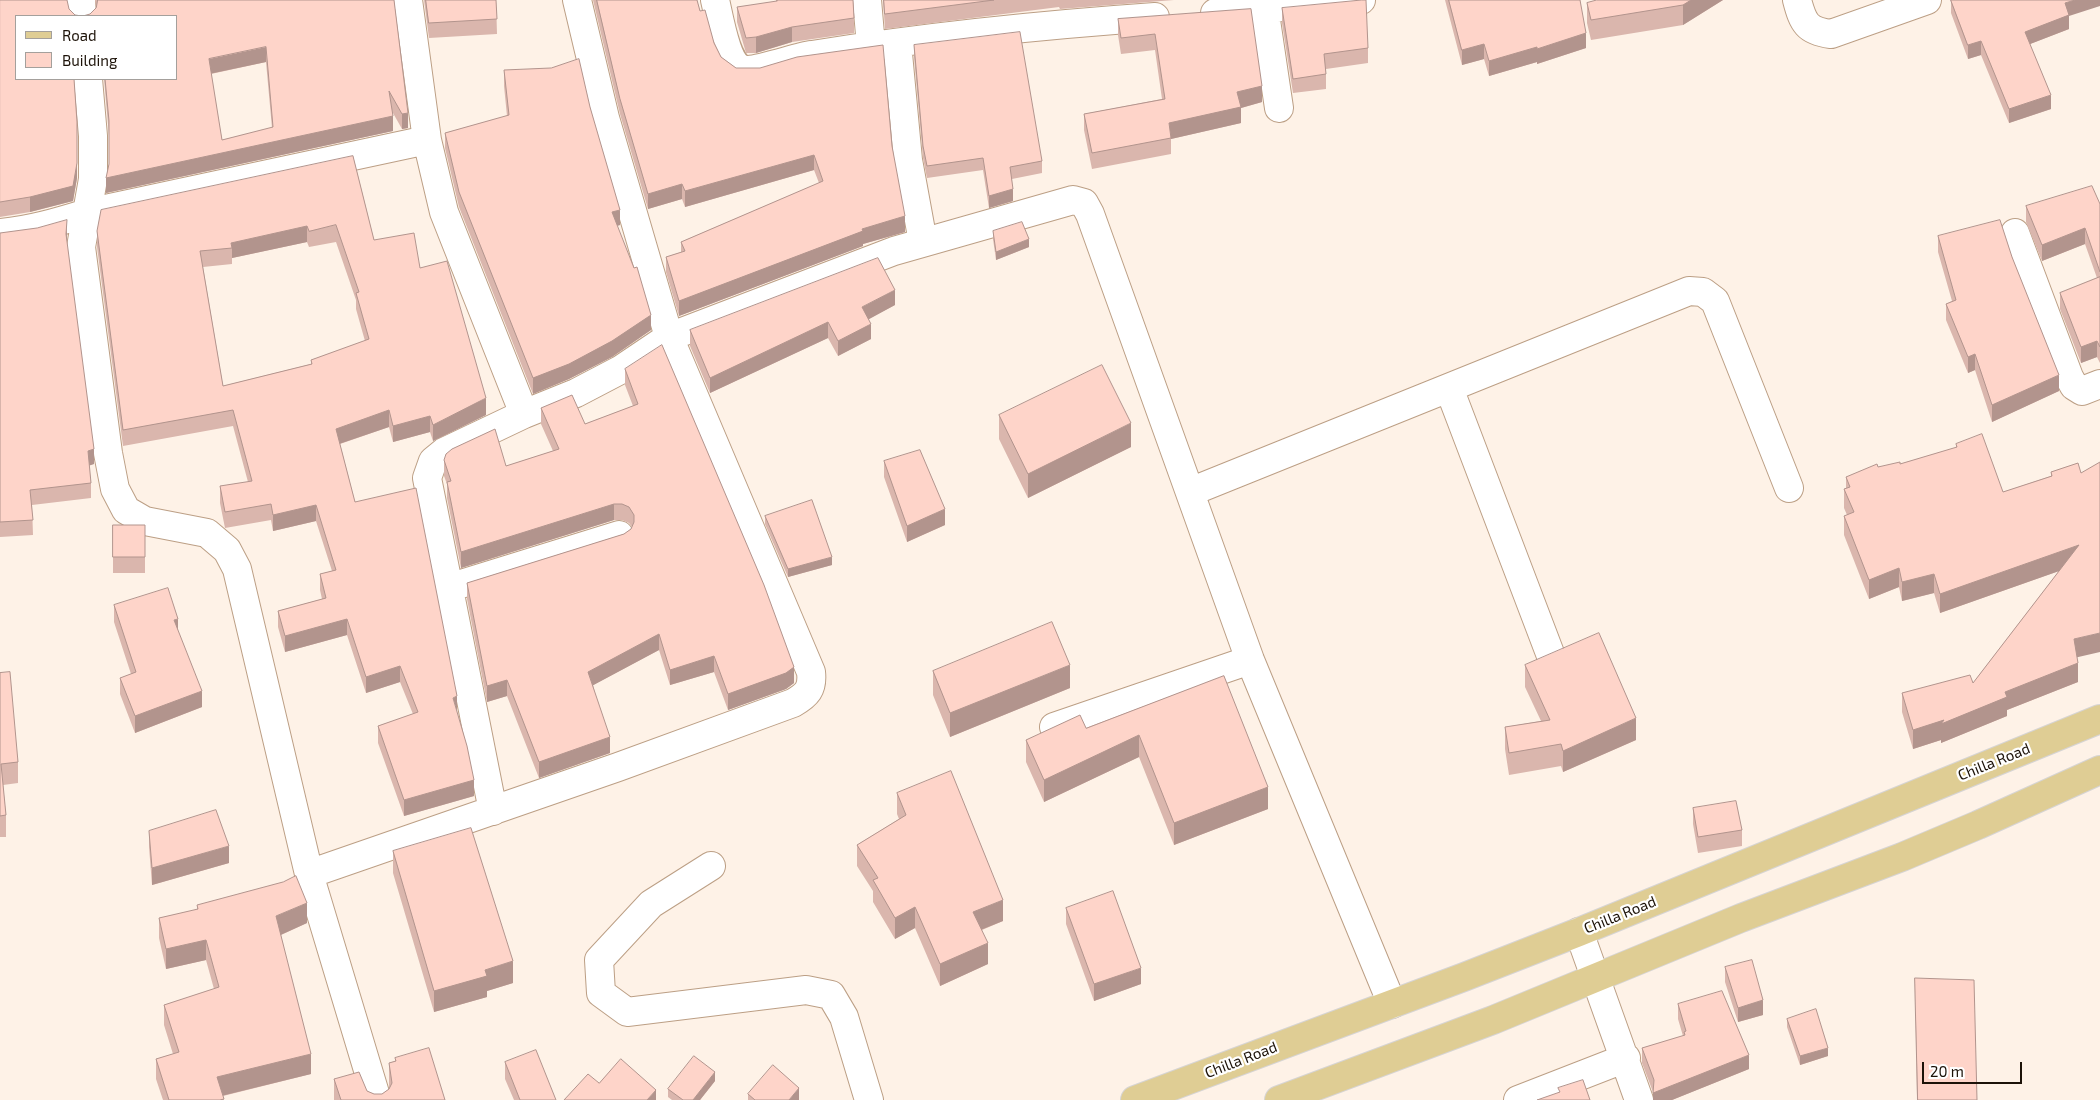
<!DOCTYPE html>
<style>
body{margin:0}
#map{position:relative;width:2100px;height:1100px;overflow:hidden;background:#fef2e7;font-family:"Exo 2",sans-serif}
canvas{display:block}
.legend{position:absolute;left:15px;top:15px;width:162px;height:65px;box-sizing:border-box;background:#fff;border:1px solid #a4a09c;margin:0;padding:6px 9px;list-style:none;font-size:15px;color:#1c1208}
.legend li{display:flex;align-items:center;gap:10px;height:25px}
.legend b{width:25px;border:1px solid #a4a09c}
.scale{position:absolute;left:1922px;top:1062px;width:100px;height:22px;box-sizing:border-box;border:2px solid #1c1208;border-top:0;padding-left:6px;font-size:15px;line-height:18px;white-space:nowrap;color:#1c1208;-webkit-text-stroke:4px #fff;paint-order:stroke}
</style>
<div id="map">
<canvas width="2100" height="1100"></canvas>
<ul class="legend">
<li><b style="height:6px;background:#dfcd94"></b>Road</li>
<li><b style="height:14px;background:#fed4c9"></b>Building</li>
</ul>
<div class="scale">20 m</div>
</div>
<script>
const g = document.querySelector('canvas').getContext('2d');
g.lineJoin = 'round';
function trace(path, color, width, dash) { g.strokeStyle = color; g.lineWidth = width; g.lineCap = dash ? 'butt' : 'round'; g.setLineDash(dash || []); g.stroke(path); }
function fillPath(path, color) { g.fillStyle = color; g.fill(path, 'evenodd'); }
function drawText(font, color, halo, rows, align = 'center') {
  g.font = font + ' "Exo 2",sans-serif'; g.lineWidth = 4.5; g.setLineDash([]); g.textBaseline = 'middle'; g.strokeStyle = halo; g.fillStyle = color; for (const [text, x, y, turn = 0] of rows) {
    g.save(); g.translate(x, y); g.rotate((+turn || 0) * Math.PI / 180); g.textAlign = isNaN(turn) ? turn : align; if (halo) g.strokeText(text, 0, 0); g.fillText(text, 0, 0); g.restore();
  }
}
const minor = new Path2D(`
 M81,0L82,16
 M408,0L427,140L444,212L524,414
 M715,0C719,16 726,63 742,69C753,73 796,57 812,55C925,37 1040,25 1155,17
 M867,0L871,46
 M1263,0L1279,108
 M1797,0C1803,23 1807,31 1831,34L1927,0
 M1215,13L1361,0
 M897,43L908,160L923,242
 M88,79L93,136V179L81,247L108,453L115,489L126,510L145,521L207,533L227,550L237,569L309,874L377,1100
 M0,233C31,230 58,222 87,213L427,140
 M2015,233L2069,377L2074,386L2082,391L2100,384
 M1449,388L1551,656
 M1190,492L1689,291L1703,292L1715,301L1789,488
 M448,588L619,535
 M1054,727L1250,660
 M493,811L427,478L433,461L444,452L524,414L576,393L620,370L669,337L894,251L1073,200L1084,203L1090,214L1250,660L1392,1004
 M711,866L651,904L599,960L601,993L627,1012L806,990L831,995L844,1017L869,1100
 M309,874L618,767L793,703C807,695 813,689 811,672L669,337L605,118L577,0
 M1579,932L1639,1100
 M1518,1100L1626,1058`);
const major = new Path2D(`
 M1135,1100L1464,977L1579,932L2100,719
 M1279,1100L1493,1020L1741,918L1902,857L1978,825L2100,770`);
trace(minor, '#bc9f85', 30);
trace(major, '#d6d4d3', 30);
trace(minor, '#fff', 28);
trace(major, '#dfcd94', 28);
fillPath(new Path2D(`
 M0,0L16,16L77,178L73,201L30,212L0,217Z
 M95,0H394L408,128L402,129L393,113V131L106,193L109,164V136L104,79H176L90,14L96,8V6ZM266,62L272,128L222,140L211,74Z
 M424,0H496L497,34L429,38Z
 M593,0H697L700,11L721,57L736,68L892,146L905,232L863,244V246L679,316L666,272V257L681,252V242L819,183L814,170L685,207L682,199L648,209L620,114Z
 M776,0H853L854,18V33L792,42L756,53H746L737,22V7L776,2Z
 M883,0H1174L1060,9L1059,7L885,29Z
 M1445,0H1580L1586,48L1537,64V62L1489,76L1484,59L1462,65Z
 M1723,0L1683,25L1591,40L1587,23V3Z
 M1951,0L2069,16V29L2030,44L2051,109L2009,123L1981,55L1968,59L1951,13Z
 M1282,8L1368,48V63L1326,69V89L1293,93L1282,23Z
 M1251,9L1262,102L1241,108V123L1171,139V154L1092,169L1084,130V114L1162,99L1155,50L1121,54L1118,35V19Z
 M914,45L1042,161V173L1012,179L1013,201L989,208L983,170L927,178L923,158L914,57Z
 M504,70L590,107L620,225L617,226L651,330L612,357L569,379L533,394L459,207L445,148V133L507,116L504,86Z
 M353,156L374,240L420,268L486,415L433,441L430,432L393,442L389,427L340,444L355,502L457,712L474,796L404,816L378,743V726L413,714L400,682L366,693L347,635L285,652L278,627V611L322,599L320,590V574L332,571L316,521L273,531L271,520L225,528L220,503V486L248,482L233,426L123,446L97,247V231ZM307,242L309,247L336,242L356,300V309L365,341L311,360V364L223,386L203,267L232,264V258Z
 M2100,204V363L2097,357L2081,363L2060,309V293L2097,278L2085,244L2042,261L2026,222V206Z
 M993,231L1029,247L996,260L993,239Z
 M0,233L67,235L66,241L94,464L89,465L91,483V498L32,505L33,535L0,537Z
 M1938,236L2012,257L2059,391L1992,422L1975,370L1968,373L1946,320V304L1952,301L1938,252Z
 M895,305L868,319L871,339L838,356L828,338L710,393L690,346V330Z
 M625,369L794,683L786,689L728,710L714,672L670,685L659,650L593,685L610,753L539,778L507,696L487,702L467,599V583L624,534L631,529L632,527L629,523L622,520H614L461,568L447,498V484L444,476V460L506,466L553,451L541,424V408L585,424L633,406L625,385Z
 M999,415L1131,447L1028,498L999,439Z
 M1956,444L2003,492L2051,476V472L2078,463L2077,657L2078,682L2007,710V716L1941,743V740L1913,749L1902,712V693L1973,683L2059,571L1940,613L1934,593L1902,601L1899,587L1869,599L1844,535V516L1847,515L1844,508V489H1846V477L1878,467L1900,464L1956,448Z
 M884,461L945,525L907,542L884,477Z
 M765,516L832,565L788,577L765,524Z
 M113,525H145V573H113Z
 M114,605L178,631L202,707L135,733L120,694V678L131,674L114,622Z
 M1525,665L1636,740L1563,772L1561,766L1509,775L1505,749V727L1541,721L1525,687Z
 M933,671L1070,688L950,737L933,695Z
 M0,673L18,762V783L3,785L6,815V837H0Z
 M1224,676L1268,809L1174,845L1139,757L1044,802L1026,762V740L1086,728Z
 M897,793L1003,921L982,930L988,964L940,986L915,928L895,939L873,902V891L857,866V845L899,819L897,814Z
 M1693,808L1742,830V846L1698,853L1693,824Z
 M149,831L229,863L152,885L149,847Z
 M393,851L513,983L487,991V997L434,1012L393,873Z
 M197,905L307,923L281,935L311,1074L223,1096L224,1100H163L156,1079V1059L173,1054L164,1025V1005L214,989L206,960L166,969L159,938V918L197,910Z
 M1066,908L1141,984L1094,1001L1066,924Z
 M1725,967L1763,1015L1738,1022L1725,982Z
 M1915,978L1977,1100H1917Z
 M1678,1004L1749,1069L1672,1100H1653V1092L1642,1063V1048L1683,1036L1678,1019Z
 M1787,1019L1828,1056L1800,1065L1787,1027Z
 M395,1058L445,1100H334V1079L367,1091L374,1094H382L389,1089V1063L395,1061Z
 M505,1062L556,1100H514L505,1079Z
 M715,1081L700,1100H672L668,1097V1089Z
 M748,1094L799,1100H748Z`), '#dab6ad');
fillPath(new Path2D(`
 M1691,0H1723L1683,25V5Z
 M2075,0H2100V6L2069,16V29L2025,46V32L2065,3Z
 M792,27V42L756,53V37Z
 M1586,33V48L1537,64V49Z
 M1981,41V55L1968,59V45Z
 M1484,44V59L1462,65V50Z
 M266,47V62L209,74V59Z
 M1537,47V62L1489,76V61Z
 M1262,86V102L1241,108V123L1171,139L1169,123L1237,92Z
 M2051,95V109L2009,123V109Z
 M408,113V128L402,129V114Z
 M393,116V131L106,193V178Z
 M814,155V170L685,207V191Z
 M77,163V178L73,201L30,212V197Z
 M682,184V199L648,209V194Z
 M1013,189V201L989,208V196Z
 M620,210V225L612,227V212Z
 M905,216V232L863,244V246L679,316V301L862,229Z
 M67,220V235L66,249V234Z
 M307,226V242L232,258V248L231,243Z
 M2085,228V244L2042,261V245Z
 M1029,239V247L996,260V252Z
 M895,290V305L862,323V307Z
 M651,315V330L612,357L569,379L533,394V378Z
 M828,322V338L710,393V378Z
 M871,324V339L838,356V341Z
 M2097,341V357L2081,363V347Z
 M1975,354V370L1968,373V357Z
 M2059,375V391L1992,422V405Z
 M486,398V415L433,441V425Z
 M389,410V427L336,445V429Z
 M430,416V432L393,442V426Z
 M1131,423V447L1028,498V474Z
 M94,449V464L88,466V451Z
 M614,504V520L461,568V552Z
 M316,505V521L273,531V515Z
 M945,509V525L907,542V526Z
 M2079,545V564L1940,613V594Z
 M832,557V565L788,577V569Z
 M1899,568V587L1869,599V580Z
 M1934,574V593L1902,601V582Z
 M178,619V635L174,620Z
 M347,619V635L285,652V636Z
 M2100,633V652L2074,658V639Z
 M659,634V650L588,688V672Z
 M714,656V672L670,685V670Z
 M2078,663V682L2007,710V716L1941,743V740L1913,749V730L2005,692Z
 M1070,665V688L950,737V713Z
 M400,666V682L366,693V677Z
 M794,667V683L786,689L728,710V694Z
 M507,680V696L487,702V686Z
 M202,691V707L135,733V716Z
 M457,696V712L453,698Z
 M1636,718V740L1563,772V751Z
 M1139,735V757L1044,802V780Z
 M610,737V753L539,778V762Z
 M474,780V796L404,816V800Z
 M1268,787V809L1174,845V823Z
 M229,846V863L152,885V868Z
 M1003,900V921L973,933V912Z
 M307,903V923L276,937V916Z
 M915,907V928L895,939V918Z
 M206,940V960L166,969V949Z
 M988,943V964L940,986V964Z
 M513,961V983L487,991V997L434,1012V991L485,970Z
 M1141,968V984L1094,1001V984Z
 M1763,1000V1015L1738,1022V1008Z
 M1828,1048V1056L1800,1065V1056Z
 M311,1054V1074L217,1097V1077Z
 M1749,1055V1069L1672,1100H1653V1093Z
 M715,1072V1081L700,1100H693Z
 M799,1088V1100H789Z
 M656,1090V1100H647Z`), '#b2948d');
const building = new Path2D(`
 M0,0H67L69,9L75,15L82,16H16V79H74L77,122V163L73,186L30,197L0,202Z
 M98,0H394L408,113L402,114L389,91L393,116L106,178L109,164V121L105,79H176V16H83L90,14L96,8ZM266,47L273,127L222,140L209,59Z
 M426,0H496L497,19L429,23Z
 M597,0H697L700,11L705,10L714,43L721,57L736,68H760L797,57L883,45L892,146L905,216L862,229L863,231L679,301L666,257L685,251L681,242L823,181L814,155L685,191L682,184L648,194L620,99Z
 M777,0H853L854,18L792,27L756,37L746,38L737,7L777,1Z
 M884,0H994L885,14Z
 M1362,0H1366L1368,48L1324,54L1326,74L1293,79L1282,8Z
 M1449,0H1580L1586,33L1537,49V47L1489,61L1484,44L1462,50Z
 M1597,0H1691L1683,5L1591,20L1587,3Z
 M1951,0H2075L2065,3L2069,15L2025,32L2051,95L2009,109L1981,41L1968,45Z
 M1251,9L1262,86L1237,92L1241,107L1169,123L1171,138L1092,153L1084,114L1165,99L1155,34L1121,38L1118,19Z
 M1020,32L1042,161L1010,167L1013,189L989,196L983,158L927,166L923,146L914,45Z
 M579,59L590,107L620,210L612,212L634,268L637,267L651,315L612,341L569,364L533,378L459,192L445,133L509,115L504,70L551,68Z
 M353,156L374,240L414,233L420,268L447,261L486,398L433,425L430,416L393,426L389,410L336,429L355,502L416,488L457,696L453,698L467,746L474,780L404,800L378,726L418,712L400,666L366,677L347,619L285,636L278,611L326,598L320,574L336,570L316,505L273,515L271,504L225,512L220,486L252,481L233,410L123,430L97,231L101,210ZM336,225L359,292L356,293L369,339L311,360L312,364L223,386L200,251L232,248L231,243L307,226L309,231Z
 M2092,186L2100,204V272L2085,228L2042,245L2026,206Z
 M67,220L66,234L94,449L88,451L91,483L30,490L33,520L0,522V233L37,228Z
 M2000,220L2012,257L2059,375L1992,405L1975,354L1968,357L1946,304L1956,300L1938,236Z
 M1022,222L1029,239L996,252L993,231Z
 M878,258L895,290L862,307L871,324L838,341L828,322L710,378L690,330Z
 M2100,277V347L2097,341L2081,347L2060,293Z
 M662,345L764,585L794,667L786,673L728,694L714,656L670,670L659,634L588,672L610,737L539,762L507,680L487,686L467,583L624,534L631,529L634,522V515L629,507L622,504H614L461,552L447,482L451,481L444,460L446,454L452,449L495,429L506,466L559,449L541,408L572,395L585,424L638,404L625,369Z
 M1102,365L1131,423L1028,474L999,415Z
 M1982,434L2003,492L2052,476L2051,472L2078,463L2081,473L2100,462V633L2074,639L2078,663L2005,692L2007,697L1941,724L1944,720L1913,730L1902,693L1970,675L1973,683L2079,545L1940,594L1934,574L1902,582L1899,568L1869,580L1844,516L1854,512L1844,489L1850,487L1846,477L1877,464L1878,467L1900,462V464L1957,447L1956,444Z
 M920,450L945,509L907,526L884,461Z
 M812,500L832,557L788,569L765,516Z
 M113,525H145V557H113Z
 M168,588L178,619L174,620L202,691L135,716L120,678L136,672L114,605Z
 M1052,622L1070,665L950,713L933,671Z
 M1599,633L1636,718L1563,751L1561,744L1509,753L1505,727L1550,720L1525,665Z
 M10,672L18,762L1,764L6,815L0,816V673Z
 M1224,676L1268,787L1174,823L1139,735L1044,780L1026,740L1080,715L1086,728Z
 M951,771L1003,900L973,912L988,943L940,964L915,907L895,918L873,880L878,878L857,845L906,815L897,793Z
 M1736,801L1742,830L1698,837L1693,808Z
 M216,810L229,846L152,868L149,831Z
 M471,828L513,961L485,970L487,976L434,991L393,851Z
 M296,876L307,903L276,916L311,1054L217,1077L224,1099L220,1100H169L156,1059L179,1052L164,1005L219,987L206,940L166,949L159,918L198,909L197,905L283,882Z
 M1113,891L1141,968L1094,984L1066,908Z
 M1752,960L1763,1000L1738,1008L1725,967Z
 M1915,978L1974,980L1977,1100H1918Z
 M1722,991L1749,1055L1653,1093L1654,1080L1642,1048L1685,1035L1684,1032L1686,1031L1678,1004Z
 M1816,1009L1828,1048L1800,1056L1787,1019Z
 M429,1048L445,1100H341L334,1079L359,1072L367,1091L374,1094H382L389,1089L392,1083L389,1063L396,1061L395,1058Z
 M536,1050L556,1100H520L505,1062Z
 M694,1056L715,1072L693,1100H683L668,1089Z
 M621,1059L656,1090L647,1100H564L588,1074L599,1083Z
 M773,1065L799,1088L789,1100H755L748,1094Z
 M1583,1080L1590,1100H1537L1560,1092L1558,1088Z`);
fillPath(building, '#fed4c9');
trace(building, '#b2948d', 1);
drawText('15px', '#1c1208', '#fff', [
 ["Chilla Road",1994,762,-22],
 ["Chilla Road",1620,915,-22],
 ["Chilla Road",1241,1060,-21]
]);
</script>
